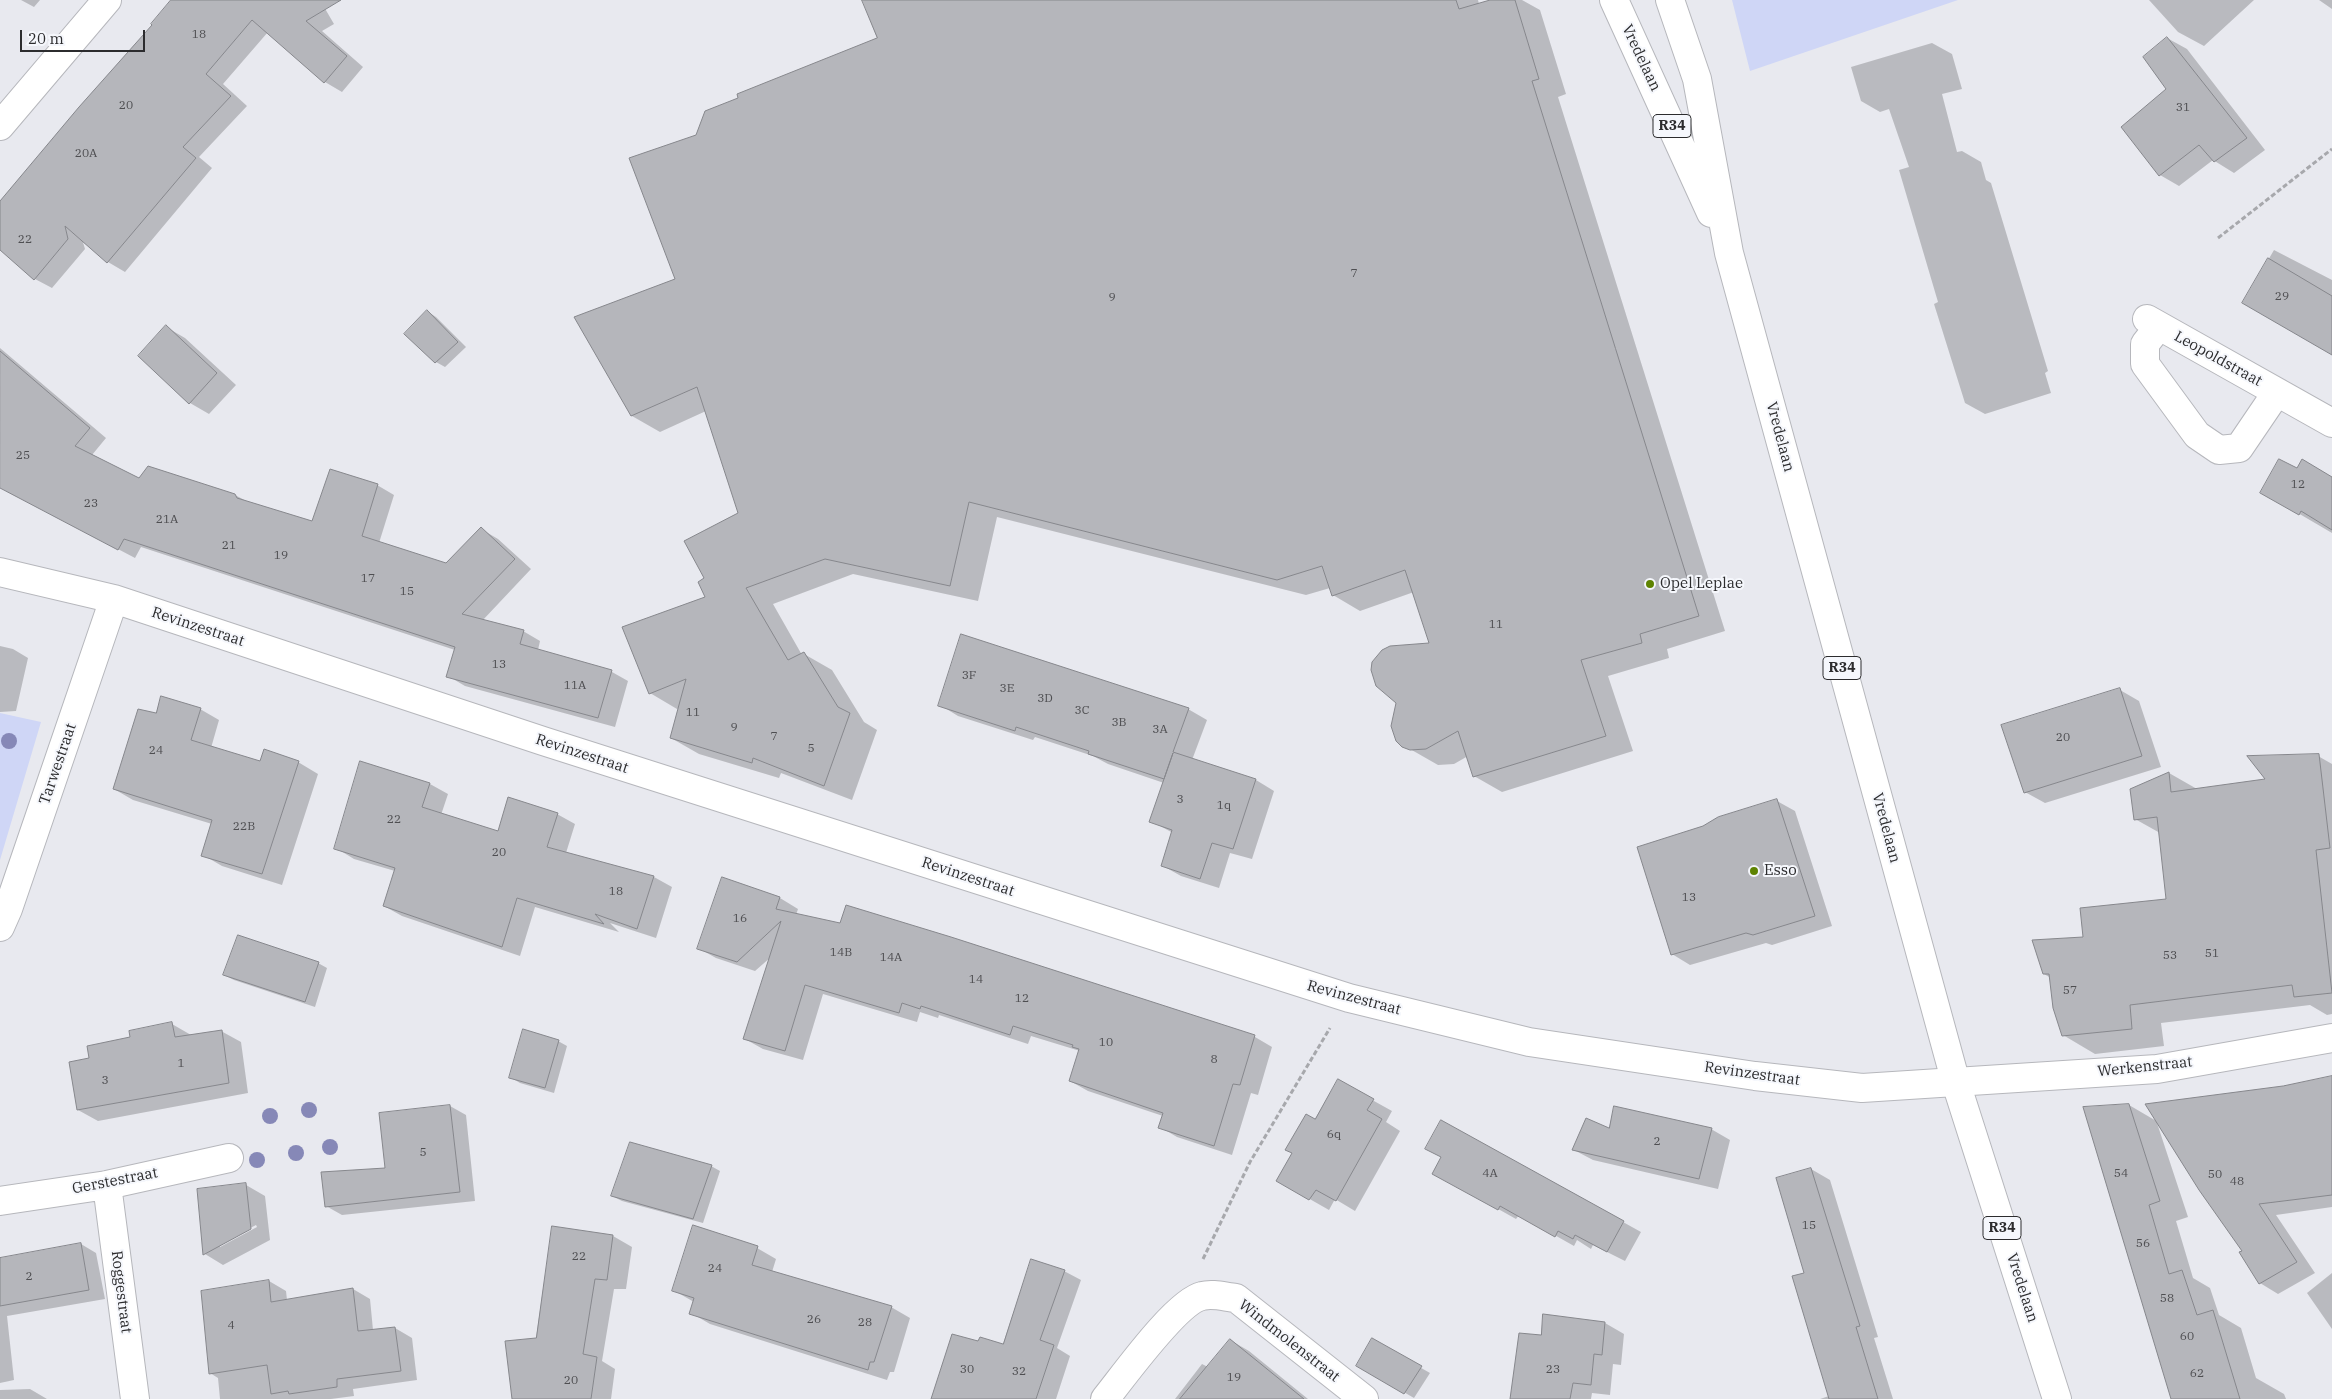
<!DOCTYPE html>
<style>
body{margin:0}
#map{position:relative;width:2332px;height:1399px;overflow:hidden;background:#e8e9ef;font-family:"IBM Plex Serif",serif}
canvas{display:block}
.scale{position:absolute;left:20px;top:30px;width:125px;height:22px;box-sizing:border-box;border:2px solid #2c2c2e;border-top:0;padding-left:6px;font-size:15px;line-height:18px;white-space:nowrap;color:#2c2c2e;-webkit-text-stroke:4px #f5f7fc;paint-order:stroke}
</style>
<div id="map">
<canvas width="2332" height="1399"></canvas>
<div class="scale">20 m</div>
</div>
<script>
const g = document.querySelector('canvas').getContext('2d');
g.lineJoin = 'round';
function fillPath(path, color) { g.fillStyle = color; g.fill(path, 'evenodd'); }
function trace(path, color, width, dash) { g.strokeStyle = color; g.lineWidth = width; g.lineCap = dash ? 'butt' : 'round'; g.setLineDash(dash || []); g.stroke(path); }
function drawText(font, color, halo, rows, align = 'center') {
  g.font = font + ' "IBM Plex Serif",serif'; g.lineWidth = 4; g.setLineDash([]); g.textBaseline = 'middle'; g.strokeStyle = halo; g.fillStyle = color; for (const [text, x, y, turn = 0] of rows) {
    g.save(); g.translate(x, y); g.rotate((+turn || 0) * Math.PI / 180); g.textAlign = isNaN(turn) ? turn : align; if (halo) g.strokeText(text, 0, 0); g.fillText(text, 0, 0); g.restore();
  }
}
fillPath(new Path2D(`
 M1732,0H1958L1750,71Z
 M0,713L41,722L0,860Z`), '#cfd6f6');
fillPath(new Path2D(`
 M21,0H40L34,7Z
 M182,0H320L334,24L322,31L363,67L342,92L325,82L268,32L223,84L247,106L199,157L212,168L125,272L108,262L82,239L85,249L52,288L35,279L0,249V204Z
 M863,0H1478L1479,4L1494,0H1522L1540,10L1566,94L1558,97L1725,631L1667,649L1669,658L1608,676L1633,751L1502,792L1474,776L1468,756L1454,764L1438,765L1410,749L1431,644L1414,592L1360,611L1333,595L1330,588L1306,595L997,517L978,601L853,574L773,604L802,655L804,654L832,670L864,722L877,730L852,800L781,773L779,778L699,754L671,738L679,708L677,709L650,693L706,598V579L739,513L706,411L660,432L632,416L575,317L676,280L697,136L879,39Z
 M2149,0H2254L2204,46L2178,32Z
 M2319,0H2332V9Z
 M2167,38L2187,49L2265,150L2234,173L2213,160L2179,186L2160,175L2123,127L2168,89Z
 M1932,43L1952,54L1962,89L1942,94L1957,152L1962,151L1981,162L1986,180L1991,183L2048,371L2045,373L2051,393L1985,414L1965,403L1934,304L1938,302L1899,170L1909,167L1889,109L1880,112L1861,101L1851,67Z
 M2274,250L2332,280V353L2243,303Z
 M427,311L436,317L466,347L445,367L436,362L406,334Z
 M166,327L185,338L236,385L209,414L190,403Z
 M0,348L106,438L92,455L139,479L235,495L250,503L313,523L377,485L394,495L379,543L447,565L481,529L498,539L531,569L482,621L523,631L540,641L538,650L612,672L628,681L615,727L465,686L448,676L455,650L141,547L135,558L0,487Z
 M2298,469L2332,478V533L2262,492Z
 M0,646L13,649L28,658L16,711L0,712Z
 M2120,690L2139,701L2161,767L2045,803L2025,792Z
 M940,705L1188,709L1207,720L1192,760L1256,780L1274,791L1252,859L1230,853L1219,888L1181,876L1163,866L1173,833L1151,821L1164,783L1108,764L1093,756L1035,737L1033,740L958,716Z
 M200,709L219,720L211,748L260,763L298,762L318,774L282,885L222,866L203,855L212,824L133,800L114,789L157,715Z
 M2318,756L2332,764V1014L2327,1015L2310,1005L2161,1023L2164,1046L2095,1054L2063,1035L2051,978L2044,974L2085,938L2168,900L2160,833L2135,819L2169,773L2197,789L2268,780Z
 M361,762L430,784L448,794L441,815L498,833L557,814L575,824L566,853L654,877L672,887L656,938L610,923L619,932L535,907L520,956L402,916L384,906L395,871L354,859L336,848Z
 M1777,801L1795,811L1832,926L1772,945L1766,943L1690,965L1672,954L1704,827Z
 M723,879L780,898L798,909L796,915L841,924L950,938L1255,1037L1272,1047L1258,1095L1251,1093L1232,1155L1177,1137L1160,1127L1163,1116L1088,1091L1070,1081L1080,1051L1031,1036L1028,1044L939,1015L938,1018L920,1012L917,1022L823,994L803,1060L763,1049L745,1039L771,957L755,971L716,958L698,948Z
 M318,963L327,968L315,1007L234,980L224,975Z
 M172,1024L191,1035L221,1031L241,1042L248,1093L98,1121L78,1110L91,1059L132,1038Z
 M558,1041L567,1046L554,1093L520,1083L510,1077Z
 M2332,1078V1207L2276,1215L2315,1273L2278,1294L2260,1283L2244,1252L2157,1123L2188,1217L2176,1221L2193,1278L2210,1288L2219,1315L2241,1328L2256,1378L2284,1394L2286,1399H2174L2129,1105L2158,1122L2283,1087Z
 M1338,1081L1392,1111L1386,1122L1400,1131L1355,1211L1335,1199L1329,1210L1278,1181Z
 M450,1106L466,1115L475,1201L342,1215L326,1206L387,1169L381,1114Z
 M1711,1129L1730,1140L1718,1189L1593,1160L1574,1150Z
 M1442,1157L1623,1222L1641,1232L1625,1261L1593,1245L1591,1249L1577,1240L1574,1246L1519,1215L1516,1219L1434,1173Z
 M711,1166L720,1171L703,1223L622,1201L612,1196Z
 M1811,1169L1830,1180L1878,1337L1874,1338L1893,1399H1820L1829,1396L1806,1274Z
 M246,1185L265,1196L270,1240L223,1265L205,1254ZM256,1225L257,1227L220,1247V1244Z
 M613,1236L632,1247L626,1289H614L602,1361L615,1369L611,1399H513L537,1339Z
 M81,1244L96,1253L105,1299L7,1316L14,1380L0,1383V1259Z
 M757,1248L776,1259L772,1272L891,1307L910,1318L894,1372H890L887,1380L710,1324L691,1313L694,1302L673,1290Z
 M1064,1271L1081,1280L1057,1348L1070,1356L1056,1399H939L979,1343L1003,1345Z
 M2332,1273V1329L2307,1293Z
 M269,1281L286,1291L287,1300L353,1289L370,1299L373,1330L395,1328L412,1338L417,1380L353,1389L354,1396L331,1399H220L218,1378L210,1373Z
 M1544,1315L1605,1323L1624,1334L1621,1365L1613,1364L1610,1395L1592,1393L1591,1399H1512L1542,1337Z
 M1230,1340L1249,1351L1308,1399H1175L1202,1364L1208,1367Z
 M1372,1340L1430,1373L1414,1398L1357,1365Z
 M30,1389L47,1399H0V1390Z`), '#0003');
const building = new Path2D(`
 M171,0H341L306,21L347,56L324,83L252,20L206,74L231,96L183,147L196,158L107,263L65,226L68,239L34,280L0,250V201L79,107L152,25L151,24Z
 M862,0H1456L1459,9L1490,0H1515L1539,79L1532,81L1699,616L1640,634L1642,643L1581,660L1606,736L1473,777L1458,731L1426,749L1410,750L1402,747L1396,741L1391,726L1396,703L1376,686L1371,670L1372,662L1382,650L1390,646L1429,643L1405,570L1332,596L1322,566L1277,580L969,502L950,586L825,559L746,588L788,660L804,652L838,707L850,713L824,786L753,758L752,763L670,738L686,679L649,694L622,627L705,597L698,582L704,578L684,541L738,513L697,387L631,416L574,317L675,279L629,158L696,135L705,111L738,98L737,94L877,38Z
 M2167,37L2247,138L2214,162L2199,145L2159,176L2121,127L2166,89L2143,57Z
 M2268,258L2332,296V355L2242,303Z
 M427,310L458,342L435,363L404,334Z
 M166,325L217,373L189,404L138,356Z
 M0,351L90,428L75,446L139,478L148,466L235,494L237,498L312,521L330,469L378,484L362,536L446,563L481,527L515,559L462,614L524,630L520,644L612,670L598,718L446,677L455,647L124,539L118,550L0,488Z
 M2279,459L2297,468L2302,459L2332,477V530L2301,511L2299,515L2260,493Z
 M961,634L1189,708L1173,752L1256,779L1233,849L1212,843L1200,879L1161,866L1172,830L1149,822L1173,753L1164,779L1088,754L1089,751L1016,727L1015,731L938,706Z
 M2120,688L2142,756L2024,793L2001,725Z
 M161,696L201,708L191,740L260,761L264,749L299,761L262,874L201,856L212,820L113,789L138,709L156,713Z
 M2319,754L2330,848L2316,850L2332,993L2294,997L2292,985L2130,1005L2132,1029L2062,1036L2053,1008L2049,974H2043L2032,940L2083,937L2080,908L2166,899L2157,817L2134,820L2130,789L2169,772L2171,792L2265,779L2247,756Z
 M360,761L430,783L422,807L498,831L508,797L558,813L547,847L654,876L637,929L595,914L604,924L517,898L502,947L383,906L395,868L334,849Z
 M1777,799L1815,916L1753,935L1746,933L1671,955L1637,847L1703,826L1718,817Z
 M722,877L780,897L776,909L840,923L846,905L951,937L1255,1035L1240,1085L1233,1084L1214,1146L1158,1128L1163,1113L1069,1081L1079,1049L1072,1047L1073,1045L1013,1026L1010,1035L921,1006L920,1009L902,1003L899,1013L805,985L785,1051L743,1039L781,921L737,962L697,949Z
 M238,935L319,962L305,1002L223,975Z
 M172,1022L175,1037L222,1030L229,1083L77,1110L69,1062L89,1058L87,1046L130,1037L129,1031Z
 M523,1029L559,1040L545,1088L509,1078Z
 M2332,1076V1195L2259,1204L2297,1262L2259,1284L2239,1252L2242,1251L2199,1190L2145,1104L2283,1086Z
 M1338,1079L1374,1099L1367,1110L1382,1119L1336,1201L1316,1190L1309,1200L1276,1181L1292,1153L1285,1150L1306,1114L1315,1119Z
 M2129,1104L2160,1201L2149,1205L2169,1274L2182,1270L2197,1315L2213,1310L2240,1399H2171L2083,1107Z
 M450,1105L460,1192L325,1207L321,1172L385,1168L379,1113Z
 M1614,1106L1712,1128L1699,1179L1572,1150L1586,1118L1609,1128Z
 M1441,1120L1624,1221L1607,1252L1575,1235L1573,1239L1558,1231L1555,1237L1500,1206L1498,1210L1432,1174L1441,1157L1425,1149Z
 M630,1142L712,1165L693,1219L611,1196Z
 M1811,1168L1860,1326L1856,1327L1878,1399H1829L1792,1276L1804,1273L1776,1178Z
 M246,1183L251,1229L203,1255L197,1189Z
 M693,1225L758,1246L752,1265L892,1306L874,1362H870L868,1370L689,1314L694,1298L672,1291Z
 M552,1226L613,1235L607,1280L595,1279L583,1354L597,1357L591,1399H512L505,1341L536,1338Z
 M81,1243L89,1290L0,1306V1258Z
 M1031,1259L1065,1270L1040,1340L1054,1345L1036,1399H931L952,1334L978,1341L980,1337L1003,1344Z
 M269,1280L271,1302L353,1288L358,1331L395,1327L401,1371L337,1379V1387L289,1394L288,1391L271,1394L267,1365L209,1374L201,1291Z
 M1543,1314L1605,1322L1602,1355L1594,1354L1591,1385L1573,1383L1570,1399H1510L1519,1333L1541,1335Z
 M1372,1338L1422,1366L1404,1394L1356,1366Z
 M1230,1339L1304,1399H1180Z`);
fillPath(building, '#b5b6bb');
trace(building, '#86878c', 1);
const minor = new Path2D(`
 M0,126L107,0
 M2147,319L2332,423
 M2159,326L2145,344V364L2197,435L2219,450L2239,448L2277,392
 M0,572L114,599L543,741L1349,998L1529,1042L1755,1076L1862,1088L2157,1069L2332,1038
 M0,927L8,909L114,599
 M107,1185L135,1399
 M0,1201L107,1185L229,1158
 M1105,1399C1123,1377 1176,1302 1202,1296C1213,1293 1225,1297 1236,1298L1364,1399`);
const primary = new Path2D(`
 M1614,0L1711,213
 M1670,0L1697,79L1729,253L1956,1083L2057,1399`);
trace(minor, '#b6b7bc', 30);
trace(primary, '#b6b7bc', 30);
trace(new Path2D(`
 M2218,238L2332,149
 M1203,1259L1250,1162L1330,1028`), '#a7a8ac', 3, [5, 2.5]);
trace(minor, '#fff', 28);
trace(primary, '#fff', 28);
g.fillStyle = '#8688b7';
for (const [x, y] of [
 [9,741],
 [309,1110],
 [270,1116],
 [330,1147],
 [296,1153],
 [257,1160]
]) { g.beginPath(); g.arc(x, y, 8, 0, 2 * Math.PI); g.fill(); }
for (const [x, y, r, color] of [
 [1650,584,5,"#5e8301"],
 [1754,871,5,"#5e8301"]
]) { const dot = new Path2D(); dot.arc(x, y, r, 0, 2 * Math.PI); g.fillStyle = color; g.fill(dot); trace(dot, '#f5f7fc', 2); }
drawText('12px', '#4e4e51', null, [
 ["18",199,35],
 ["20",126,106],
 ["31",2183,108],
 ["20A",86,154],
 ["22",25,240],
 ["7",1354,274],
 ["29",2282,297],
 ["9",1112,298],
 ["25",23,456],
 ["12",2298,485],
 ["23",91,504],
 ["21A",167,520],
 ["21",229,546],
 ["19",281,556],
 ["17",368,579],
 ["15",407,592],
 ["11",1496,625],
 ["13",499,665],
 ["3F",969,676],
 ["11A",575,686],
 ["3E",1007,689],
 ["3D",1045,699],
 ["3C",1082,711],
 ["11",693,713],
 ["3B",1119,723],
 ["9",734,728],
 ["3A",1160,730],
 ["7",774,737],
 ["20",2063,738],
 ["5",811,749],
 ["24",156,751],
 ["3",1180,800],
 ["1q",1224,806],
 ["22",394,820],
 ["22B",244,827],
 ["20",499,853],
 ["18",616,892],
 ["13",1689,898],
 ["16",740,919],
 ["14B",841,953],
 ["51",2212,954],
 ["53",2170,956],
 ["14A",891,958],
 ["14",976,980],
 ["57",2070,991],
 ["12",1022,999],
 ["10",1106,1043],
 ["8",1214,1060],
 ["1",181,1064],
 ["3",105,1081],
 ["6q",1334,1135],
 ["2",1657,1142],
 ["5",423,1153],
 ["4A",1490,1174],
 ["54",2121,1174],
 ["50",2215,1175],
 ["48",2237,1182],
 ["15",1809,1226],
 ["56",2143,1244],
 ["22",579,1257],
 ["24",715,1269],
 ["2",29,1277],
 ["58",2167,1299],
 ["26",814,1320],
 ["28",865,1323],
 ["4",231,1326],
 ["60",2187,1337],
 ["30",967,1370],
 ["23",1553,1370],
 ["32",1019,1372],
 ["62",2197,1374],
 ["19",1234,1378],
 ["20",571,1381]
]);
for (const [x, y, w] of [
 [1672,126,38],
 [1842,668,38],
 [2002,1228,38]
]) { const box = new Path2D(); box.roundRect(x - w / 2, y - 11.5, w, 23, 4); g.fillStyle = '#f5f7fc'; g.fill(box); trace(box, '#2c2c2e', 1); }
drawText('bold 14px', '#2c2c2e', null, [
 ["R34",1672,126],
 ["R34",1842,668],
 ["R34",2002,1228]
]);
drawText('15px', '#2c2c2e', '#f5f7fc', [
 ["Vredelaan",1641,58,65],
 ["Leopoldstraat",2218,359,29],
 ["Vredelaan",1780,437,75],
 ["Revinzestraat",198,627,18],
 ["Revinzestraat",582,754,18],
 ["Tarwestraat",58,764,-71],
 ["Vredelaan",1886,828,75],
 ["Revinzestraat",968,877,18],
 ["Revinzestraat",1354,998,15],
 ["Werkenstraat",2145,1067,-6],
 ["Revinzestraat",1752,1074,8],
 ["Gerstestraat",115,1181,-11],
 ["Vredelaan",2022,1288,72],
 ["Roggestraat",121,1292,83],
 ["Windmolenstraat",1289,1341,38]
]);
drawText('15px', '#2c2c2e', '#f5f7fc', [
 ["Opel Leplae",1660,584],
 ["Esso",1764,871]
], 'left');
</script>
